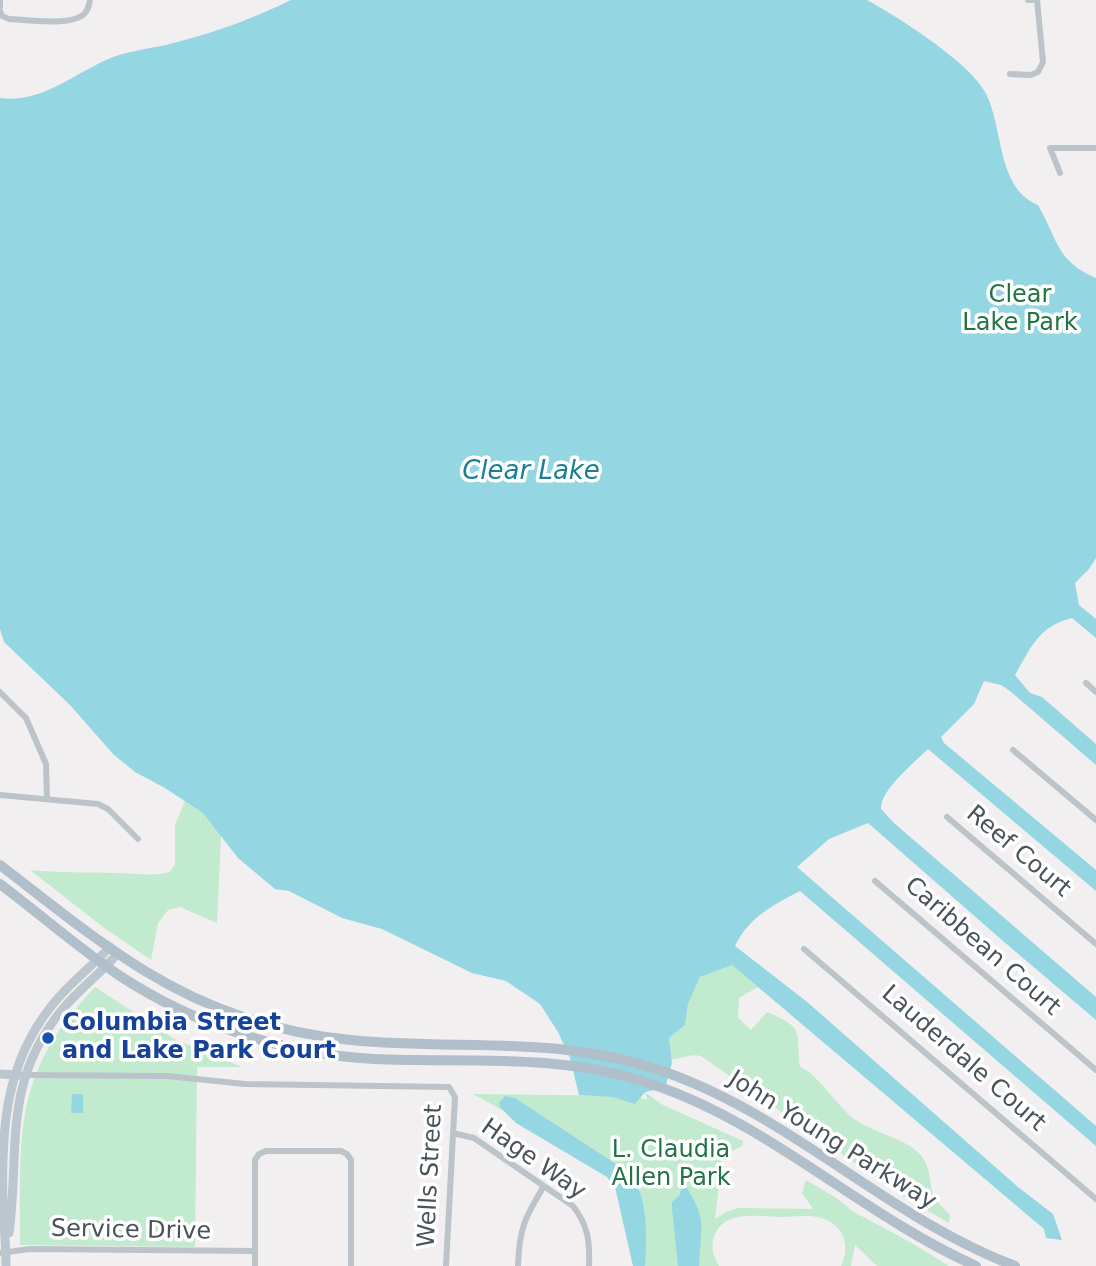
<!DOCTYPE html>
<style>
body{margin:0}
canvas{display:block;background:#f1efef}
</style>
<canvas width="1096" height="1266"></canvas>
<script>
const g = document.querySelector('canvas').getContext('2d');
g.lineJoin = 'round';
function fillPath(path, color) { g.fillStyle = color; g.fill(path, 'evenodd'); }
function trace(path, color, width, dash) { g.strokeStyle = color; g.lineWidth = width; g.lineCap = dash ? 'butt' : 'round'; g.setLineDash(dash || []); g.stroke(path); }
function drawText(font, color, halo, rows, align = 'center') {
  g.font = font + ' "DejaVu Sans",sans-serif'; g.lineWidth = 7; g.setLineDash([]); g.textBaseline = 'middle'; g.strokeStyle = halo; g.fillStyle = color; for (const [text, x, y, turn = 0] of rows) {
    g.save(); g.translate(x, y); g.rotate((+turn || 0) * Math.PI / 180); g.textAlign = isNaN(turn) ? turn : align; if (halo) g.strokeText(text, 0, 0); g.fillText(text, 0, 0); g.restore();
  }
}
fillPath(new Path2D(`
 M185,801L203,813L221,835L217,923L180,907L168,910L158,923L151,960L103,927L30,870C59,873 86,872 115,873C134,873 152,877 170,872L175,864V825Z
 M732,965L758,987L739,998L738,1018L751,1030L767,1012C805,1028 796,1030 800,1067C816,1072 837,1106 854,1119C873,1133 910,1139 923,1158C931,1170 929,1182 933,1194C936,1202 945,1209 950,1215L949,1223L904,1197L701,1056C690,1053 682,1059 671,1059L669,1038L685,1025L688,1004L700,977Z
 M95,987L176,1040L242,1067H197L195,1247L20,1245C21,1133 11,1075 95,987Z
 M645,1092L661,1104L743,1141L742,1146L722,1157L715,1219L726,1212L738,1208L813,1209L802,1193L806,1180L838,1199L852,1211L910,1242L949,1266H877L855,1245L851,1266H841C851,1247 844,1225 822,1218C809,1214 792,1217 778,1217C755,1216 721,1210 713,1240C711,1249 714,1258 719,1266H638L622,1177L473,1094L636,1096L647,1100Z`), '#c2eacf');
fillPath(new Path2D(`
 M291,0H867C898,17 969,62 985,92C1004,127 996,188 1038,205C1058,240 1056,261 1096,278V558L1089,569L1075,583L1079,605L1096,619V638L1072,618C1038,627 1032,646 1015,675L1030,693L1042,697L1096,744V765L1010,691L1001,685L984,681L974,704L941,737L944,743L1096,870V891L928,749C914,763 880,790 881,809L894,823L1096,997V1020L1003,941L868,823L829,839L797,867L1096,1126V1146L800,891C773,905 749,917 735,946L806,1001L1018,1187L1053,1214L1062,1240L1046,1238L1044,1229L732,965L700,977L688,1004L685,1025L669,1038L672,1063L665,1088L645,1092L635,1104L613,1097L579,1095L570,1058L558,1032L540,1004L506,981L472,973L382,929L342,918L289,891L275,889L238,858L203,813L165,788L135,772L113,754L70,705L4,642L0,629V98C46,104 79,68 119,55C139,49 161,47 181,41C220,31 256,17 291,0Z
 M72,1094H83V1113H71Z
 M505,1096L515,1098L625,1170C649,1189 647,1237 645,1266H633L615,1187L607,1177L516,1123L500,1107L499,1103Z
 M683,1182C708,1220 701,1224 699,1266H678L672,1208V1202L679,1196Z`), '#94d6e2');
trace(new Path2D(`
 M1028,0H1032
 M0,7V0
 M0,11L2,16L9,19C27,20 69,26 83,15C88,11 89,6 90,0
 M1010,74L1031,75L1038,72L1043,62L1037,0
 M1060,173L1050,148H1096
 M1086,683L1096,692
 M0,692L26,718L46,764L47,798
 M1013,750L1096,820
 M0,795L98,804L108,809L138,839
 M947,817L1096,944
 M875,881L1096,1070
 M804,949L1096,1199
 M26,1075L167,1076L245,1084L449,1087L455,1097L446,1266
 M453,1133L474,1138L573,1206C588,1225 590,1242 589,1266
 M0,1253L30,1249L255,1251
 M255,1266V1160L259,1154L266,1151H341L347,1154L351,1160V1266
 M518,1266C519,1229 525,1217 544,1186`), '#bcc4ca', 6);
trace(new Path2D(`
 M0,1074L19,1075
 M9,1233C20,1149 2,1084 61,1011C78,990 100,974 118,953
 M6,1266C6,1246 4,1227 3,1207C1,1132 4,1064 53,1004C70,983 91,967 110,947`), '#bcc6ce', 9);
trace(new Path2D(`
 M0,865C47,901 94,940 145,971C207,1009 278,1033 351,1040C459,1051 555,1034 662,1071C791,1115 888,1218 1015,1266
 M0,884C40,914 78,948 120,976C195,1025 284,1054 374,1059C465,1063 553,1053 642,1081C766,1119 858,1213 976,1266`), '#b1bfca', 10);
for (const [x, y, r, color] of [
 [48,1038,7,"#1a4fb4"]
]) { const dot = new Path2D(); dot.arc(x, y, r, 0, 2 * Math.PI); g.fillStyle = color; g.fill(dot); trace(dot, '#fff', 2.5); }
drawText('24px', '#217446', '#fff', [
 ["Clear",1020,296],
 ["Lake Park",1020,324],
 ["L. Claudia",671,1151],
 ["Allen Park",671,1179]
]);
drawText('24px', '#49535a', '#fff', [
 ["Reef Court",1018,852,40],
 ["Caribbean Court",982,947,41],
 ["Lauderdale Court",963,1059,41],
 ["John Young Parkway",832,1141,32],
 ["Hage Way",533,1160,35],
 ["Wells Street",431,1176,-87],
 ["Service Drive",131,1231,1]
]);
drawText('bold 24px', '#164399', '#fff', [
 ["Columbia Street",62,1024],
 ["and Lake Park Court",62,1052]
], 'left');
drawText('italic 26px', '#1b8093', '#fff', [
 ["Clear Lake",531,472]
]);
</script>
